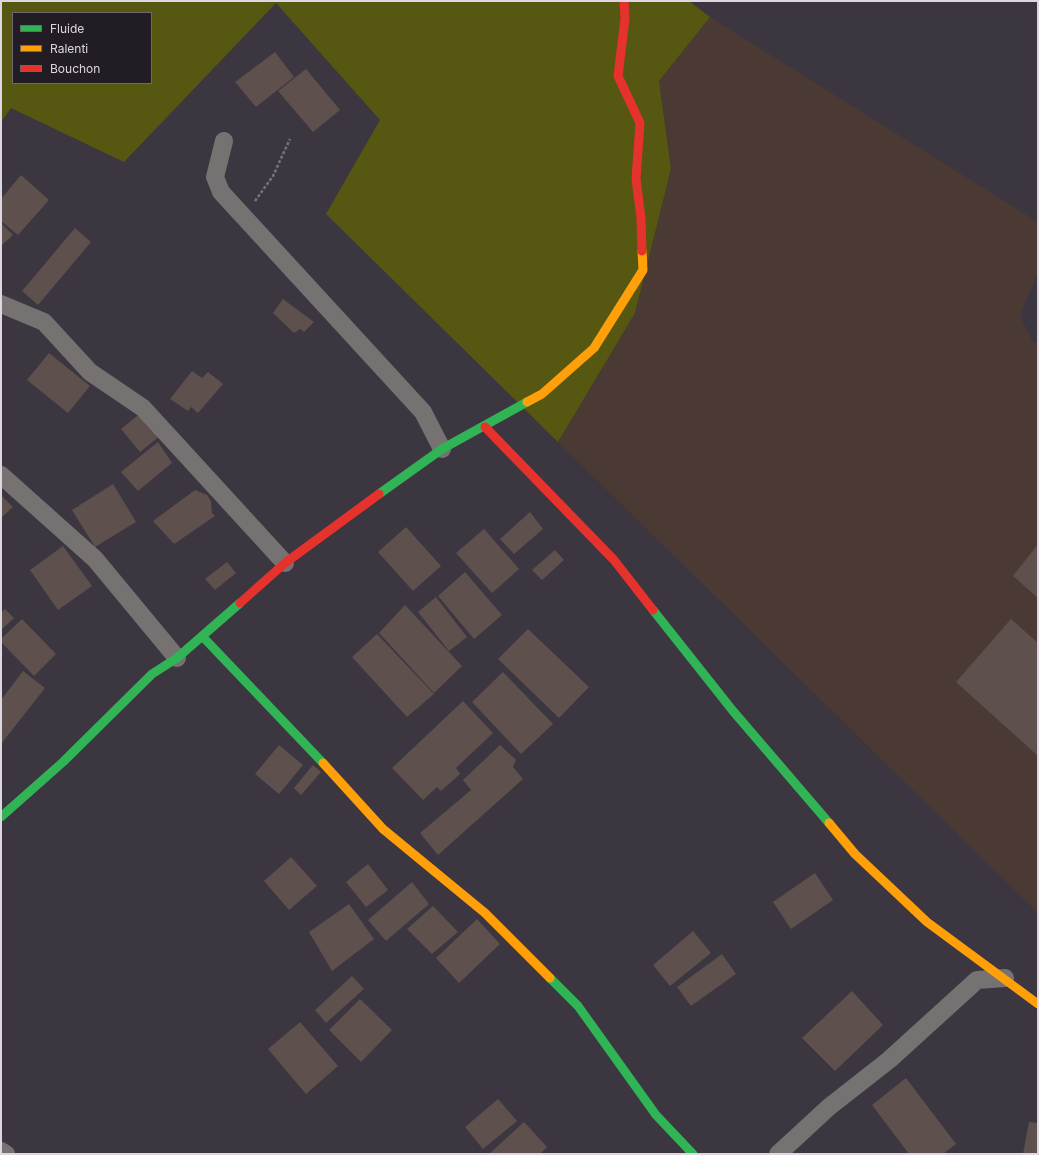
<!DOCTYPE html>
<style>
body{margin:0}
#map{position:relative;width:1039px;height:1155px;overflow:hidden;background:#3c3640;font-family:Inter,sans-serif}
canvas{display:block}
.frame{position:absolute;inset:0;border:2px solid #ded7e1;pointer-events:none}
.legend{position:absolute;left:12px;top:12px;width:140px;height:72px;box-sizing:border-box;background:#221d24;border:1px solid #6d6770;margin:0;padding:5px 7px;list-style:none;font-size:12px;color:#ded7e1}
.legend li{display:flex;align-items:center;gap:8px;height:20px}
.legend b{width:20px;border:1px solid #6d6770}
</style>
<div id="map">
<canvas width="1039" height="1155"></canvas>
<div class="frame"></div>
<ul class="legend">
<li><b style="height:5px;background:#30b455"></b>Fluide</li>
<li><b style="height:5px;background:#ff9f0a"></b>Ralenti</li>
<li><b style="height:5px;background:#e5322d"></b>Bouchon</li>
</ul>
</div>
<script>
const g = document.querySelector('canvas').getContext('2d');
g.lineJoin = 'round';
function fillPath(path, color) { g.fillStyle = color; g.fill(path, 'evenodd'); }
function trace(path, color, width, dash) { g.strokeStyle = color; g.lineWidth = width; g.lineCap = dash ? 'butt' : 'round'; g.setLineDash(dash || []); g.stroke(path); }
fillPath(new Path2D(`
 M710,17L1038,222V272L1020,316L1033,342L1038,343V913L558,442L635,313L671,169L659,81Z`), '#4b3934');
fillPath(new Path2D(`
 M1,1H689L710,17L659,81L671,169L635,313L558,442L326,214L380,120L276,3L124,162L11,108L1,122ZM13,13H151V83H13Z`), '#565711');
fillPath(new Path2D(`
 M275,52L294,77L256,107L235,82Z
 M306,69L340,110L313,132L278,91Z
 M21,175L49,200L18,235L1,221V199Z
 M1,223L13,235L2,245L1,244Z
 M75,228L91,242L38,305L22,291Z
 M283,299L314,322L304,332L300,329L294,333L273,313Z
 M49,353L90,386L68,413L27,380Z
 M192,371L202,378L208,372L223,384L198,413L191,407L188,411L170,399Z
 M142,412L161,435L140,452L121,429Z
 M158,442L172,463L138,491L121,472Z
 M113,484L136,522L95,547L72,510Z
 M195,490L207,495L211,501L212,513L215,516L174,544L153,521Z
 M1,495L13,507L1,518Z
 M530,512L543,529L514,554L500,539Z
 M406,527L441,566L413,591L378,552Z
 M484,529L519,569L492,593L456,553Z
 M1038,544V598L1013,576Z
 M63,546L92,586L58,610L30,570Z
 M555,550L564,560L542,580L532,570Z
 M227,562L236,573L215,590L205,579Z
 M465,572L502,615L474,639L438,596Z
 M436,597L467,637L449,651L418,612Z
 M405,605L462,666L434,693L379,633Z
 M5,609L14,618L1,630V613Z
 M22,619L56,654L34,676L1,642V639Z
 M1011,619L1038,643V756L956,682Z
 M528,629L589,687L559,718L498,659Z
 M377,634L434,694L407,717L352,657Z
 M23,671L45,688L1,744V700Z
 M503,672L553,724L521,754L472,702Z
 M463,701L493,733L456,768L460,774L441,791L437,787L423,800L392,768Z
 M279,745L303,765L279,794L255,774Z
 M500,745L516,760L513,767L523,779L438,855L420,833L471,790L463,780Z
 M313,765L321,772L301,795L294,788Z
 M291,857L317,886L289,910L264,881Z
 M368,864L388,890L366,907L346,882Z
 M815,873L833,900L791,929L773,902Z
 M412,882L429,904L386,941L368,920Z
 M349,904L374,939L332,971L309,932Z
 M433,906L458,932L432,954L407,929Z
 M477,919L500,944L459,983L436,958Z
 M693,931L711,953L670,986L653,965Z
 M722,954L736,974L691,1006L677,987Z
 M352,976L364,989L326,1023L315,1010Z
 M852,991L883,1025L835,1071L802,1038Z
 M360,999L392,1030L361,1062L329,1030Z
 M300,1022L338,1066L306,1094L268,1049Z
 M906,1078L956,1144L943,1154H909L872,1105Z
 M498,1099L517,1121L483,1149L465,1127Z
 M524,1122L547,1147L540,1154H489Z
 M1029,1122L1038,1123V1154H1023Z`), '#5e504d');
trace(new Path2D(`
 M255,201L273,176L290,139`), '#777476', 2.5, [3, 2]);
trace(new Path2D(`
 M224,141L215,177L221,192L423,412L442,449
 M1,304L44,322L90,372L143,408L285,563
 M1,475L95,559L177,658
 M1,1151L6,1154
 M778,1154L829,1107L889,1060L977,980L1005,978`), '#757271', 18);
trace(new Path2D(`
 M379,494L442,449L527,402
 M653,610L733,711L829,823
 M202,636L323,763
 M1,817L63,762L152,674L177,658L240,603
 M550,978L578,1006L656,1115L693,1154`), '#30b455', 9);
trace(new Path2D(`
 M527,402L542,394L594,348L643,270L642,251
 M323,763L383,829L485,913L550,978
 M829,823L855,854L927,922L1038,1004`), '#ff9f0a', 9);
trace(new Path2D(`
 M624,1L625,19L618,76L640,123L636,179L641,218L642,251
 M485,427L614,560L653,610
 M240,603L285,563L379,494`), '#e5322d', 9);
</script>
